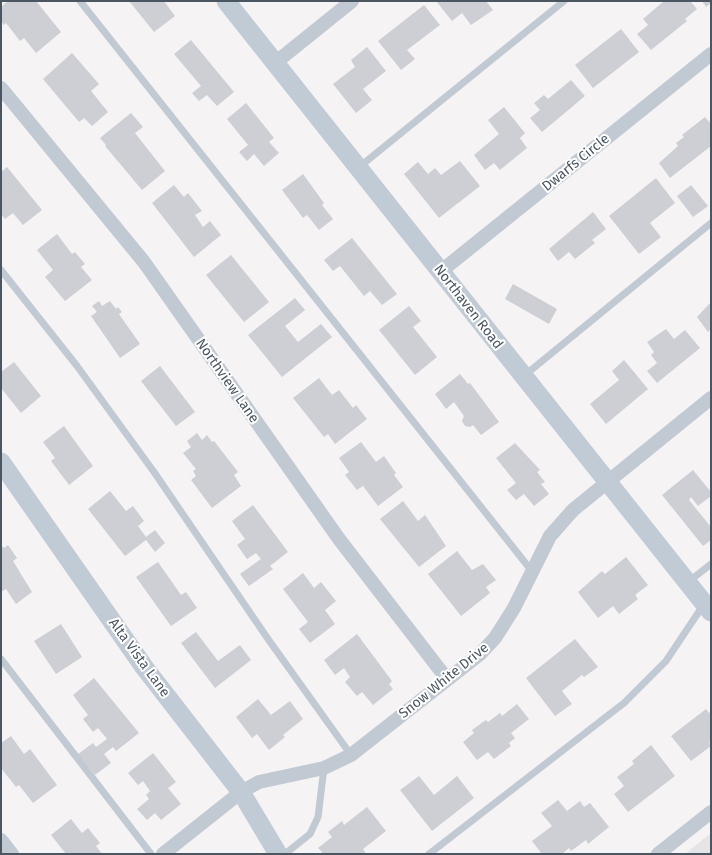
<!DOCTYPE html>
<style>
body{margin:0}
#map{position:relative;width:712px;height:855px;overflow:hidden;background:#f5f3f3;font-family:"Fira Sans",sans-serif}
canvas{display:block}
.frame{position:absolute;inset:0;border:2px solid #4a5661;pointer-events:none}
</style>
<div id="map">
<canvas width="712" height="855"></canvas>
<div class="frame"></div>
</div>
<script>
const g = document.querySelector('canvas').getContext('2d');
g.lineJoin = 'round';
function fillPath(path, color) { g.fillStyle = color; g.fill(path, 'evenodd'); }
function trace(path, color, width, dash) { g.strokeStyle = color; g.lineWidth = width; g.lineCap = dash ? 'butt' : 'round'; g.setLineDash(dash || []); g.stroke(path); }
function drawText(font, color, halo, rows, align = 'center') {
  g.font = font + ' "Fira Sans",sans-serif'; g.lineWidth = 4; g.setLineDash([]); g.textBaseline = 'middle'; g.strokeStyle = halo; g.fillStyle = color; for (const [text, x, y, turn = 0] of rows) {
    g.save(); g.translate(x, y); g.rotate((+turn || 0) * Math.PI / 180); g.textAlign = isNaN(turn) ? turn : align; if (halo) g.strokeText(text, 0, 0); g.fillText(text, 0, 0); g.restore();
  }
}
fillPath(new Path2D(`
 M711,833V854H685Z`), '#e6e4e5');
fillPath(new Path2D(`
 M8,1H36L61,32L36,53L24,38L20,41L6,23L4,25L1,21V7Z
 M129,1H164L175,16L154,32Z
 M436,1H486L493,10L471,25L462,13L452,21Z
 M664,1H690L697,9L685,19L687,21L651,50L637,34L648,25L643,19Z
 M702,1H711V3L706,7Z
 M424,5L440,25L407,50L415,59L401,70L378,41Z
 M621,29L639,52L593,88L575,65Z
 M191,40L234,92L217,106L207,95L199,101L192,93L201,86L174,54Z
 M367,47L386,71L363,89L372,100L356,113L333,84L355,67L351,60Z
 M72,53L99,84L91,91L108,112L92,126L84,118L79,122L43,79Z
 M571,80L585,96L542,132L530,118L540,110L534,103L544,95L548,99Z
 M246,103L274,138L269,142L279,153L264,166L254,154L247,161L239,152L248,145L227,119Z
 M504,107L525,133L520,138L527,148L500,170L494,163L485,170L474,155L499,134L488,120Z
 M131,113L143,127L135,133L165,171L142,190L105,146L106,145L100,138Z
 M705,117L711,124V146L670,178L659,163L678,146L676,143L684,137L682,135Z
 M460,161L480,186L439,218L404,174L418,162L428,174L435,168L441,175Z
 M7,167L42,210L23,225L13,213L5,219L1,214V172Z
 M303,174L324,203L322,205L333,219L319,230L307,215L303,218L282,190Z
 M656,178L675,203L650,223L661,237L639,254L609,216Z
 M174,185L184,197L188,193L202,211L195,215L203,227L210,221L221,235L194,257L152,203Z
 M691,185L708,206L693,217L677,196Z
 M593,212L606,229L592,240L595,243L575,259L569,252L558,261L549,249Z
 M57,234L72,254L75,252L85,264L81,267L92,280L65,301L45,277L53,270L37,250Z
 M352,238L397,294L382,305L370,291L364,296L340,266L333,271L324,260Z
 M231,255L269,302L244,322L206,275Z
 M513,284L557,309L549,324L505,299Z
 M295,298L305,310L285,326L298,342L321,324L332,337L282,377L248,335Z
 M99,301L102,306L110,301L116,309L118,307L122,312L119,314L140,344L120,358L91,316L97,312L92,306Z
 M711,302V329L708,332L697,317Z
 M409,306L421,321L413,327L437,357L415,375L379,330Z
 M666,329L674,339L685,330L700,348L657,383L647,371L657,363L651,355L654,352L647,342Z
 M624,360L648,389L606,424L590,404L619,380L612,371Z
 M14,362L41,396L21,413L1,388V372Z
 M160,366L195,412L176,426L141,381Z
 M460,374L468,384L470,383L499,422L481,435L473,425L470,427L465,426L462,421L464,416L454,402L446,409L435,394Z
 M319,378L332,395L339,390L353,408L356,405L367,419L335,444L328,434L324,437L293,398Z
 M64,426L93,466L69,485L51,461L55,458L43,442Z
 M197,433L202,440L207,435L212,442L214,441L238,472L234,475L241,486L212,508L191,480L196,476L193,471L196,469L183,453L191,447L187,441Z
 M361,442L376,462L384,456L396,473L394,475L403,487L378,506L363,486L357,490L345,475L349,472L339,458Z
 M515,443L540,470L537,472L545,482L541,484L549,494L534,506L524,494L516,500L507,490L516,483L496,458Z
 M693,470L711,492V496L698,506L691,497L689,500L711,527V540L703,546L662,495Z
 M110,491L126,511L133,506L144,521L138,526L146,537L155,530L165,543L155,552L146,540L125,556L88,509Z
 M403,501L418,521L425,515L446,546L419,567L380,519Z
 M253,505L288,552L270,566L273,569L249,586L240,574L261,559L256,553L247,559L237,545L245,539L232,521Z
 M1,545L4,548L8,545L17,558L13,561L32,592L16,604L6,589L1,592Z
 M457,551L472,570L483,564L496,580L486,587L490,593L461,616L428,574Z
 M626,557L648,585L635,595L638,599L619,614L613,606L598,618L578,592L602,571L605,574Z
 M158,562L181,595L186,592L197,608L171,626L136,577Z
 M303,573L314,588L321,582L336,601L325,610L335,624L310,643L299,629L308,622L283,589Z
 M61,624L82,657L56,674L34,641Z
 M196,632L218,661L240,645L251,660L215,688L181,643Z
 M357,634L392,681L389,684L393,689L373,705L362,692L357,696L345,682L350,677L344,668L335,675L324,660Z
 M575,639L598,667L584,677L582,675L562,691L572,704L555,716L526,678Z
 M94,678L139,733L116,751L113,747L104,754L111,763L95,775L78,754L93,743L96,747L107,739L98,728L93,732L83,719L88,715L73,695Z
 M258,699L271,715L290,701L303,719L283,735L285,737L269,750L257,734L252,738L236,717Z
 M517,704L529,719L511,733L515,738L509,743L511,746L494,759L488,752L477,760L463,742L474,733L472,730L486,720L488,722L500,713L502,716Z
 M706,709L709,713L711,711V741L709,742L711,746L691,761L671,736Z
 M11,736L24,754L30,749L57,785L33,803L19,785L16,787L1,768V743Z
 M651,745L675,776L628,812L614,794L624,786L617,777L634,764L632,761Z
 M153,753L176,782L168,788L181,804L161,820L155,813L147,820L137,809L149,799L146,795L150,791L143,781L138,785L128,773Z
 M419,776L434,795L457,776L474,798L432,831L400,790Z
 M558,800L567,811L580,801L584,807L590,803L609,827L588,844L586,840L571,851L569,848L562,854H542L532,841L552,826L541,813Z
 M367,807L386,831L363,849L366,854H320L322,852L318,848L332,837L328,832L342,821L344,825Z
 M71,819L82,833L88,828L100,843L96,846L102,854H66L51,835Z`), '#cdcfd5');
trace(new Path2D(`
 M80,1L531,570
 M358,168L564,1
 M1,270L77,366L154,472L268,639L351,755
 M525,375L711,223
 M688,582L711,564
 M1,659L151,854
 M285,854L310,834L318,817L324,768
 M429,854L624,703L666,661L704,604`), '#c1cad2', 7);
trace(new Path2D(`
 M275,63L352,1
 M1,88L144,262L339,539L447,679
 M440,272L711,54
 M1,840L12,854
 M163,854L241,792L259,782L324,768L351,755L480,654L495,638L514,608L550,536L573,510L711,398
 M658,854L711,812`), '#c1cad2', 14);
trace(new Path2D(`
 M226,1L711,612
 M1,462L144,667L241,792L278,854`), '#c1cbd6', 19);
drawText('14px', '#4a5661', '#fff', [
 ["Dwarfs Circle",576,163,-39],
 ["Northaven Road",468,307,52],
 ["Northview Lane",227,381,55],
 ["Alta Vista Lane",139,658,54],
 ["Snow White Drive",444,681,-39]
]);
</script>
